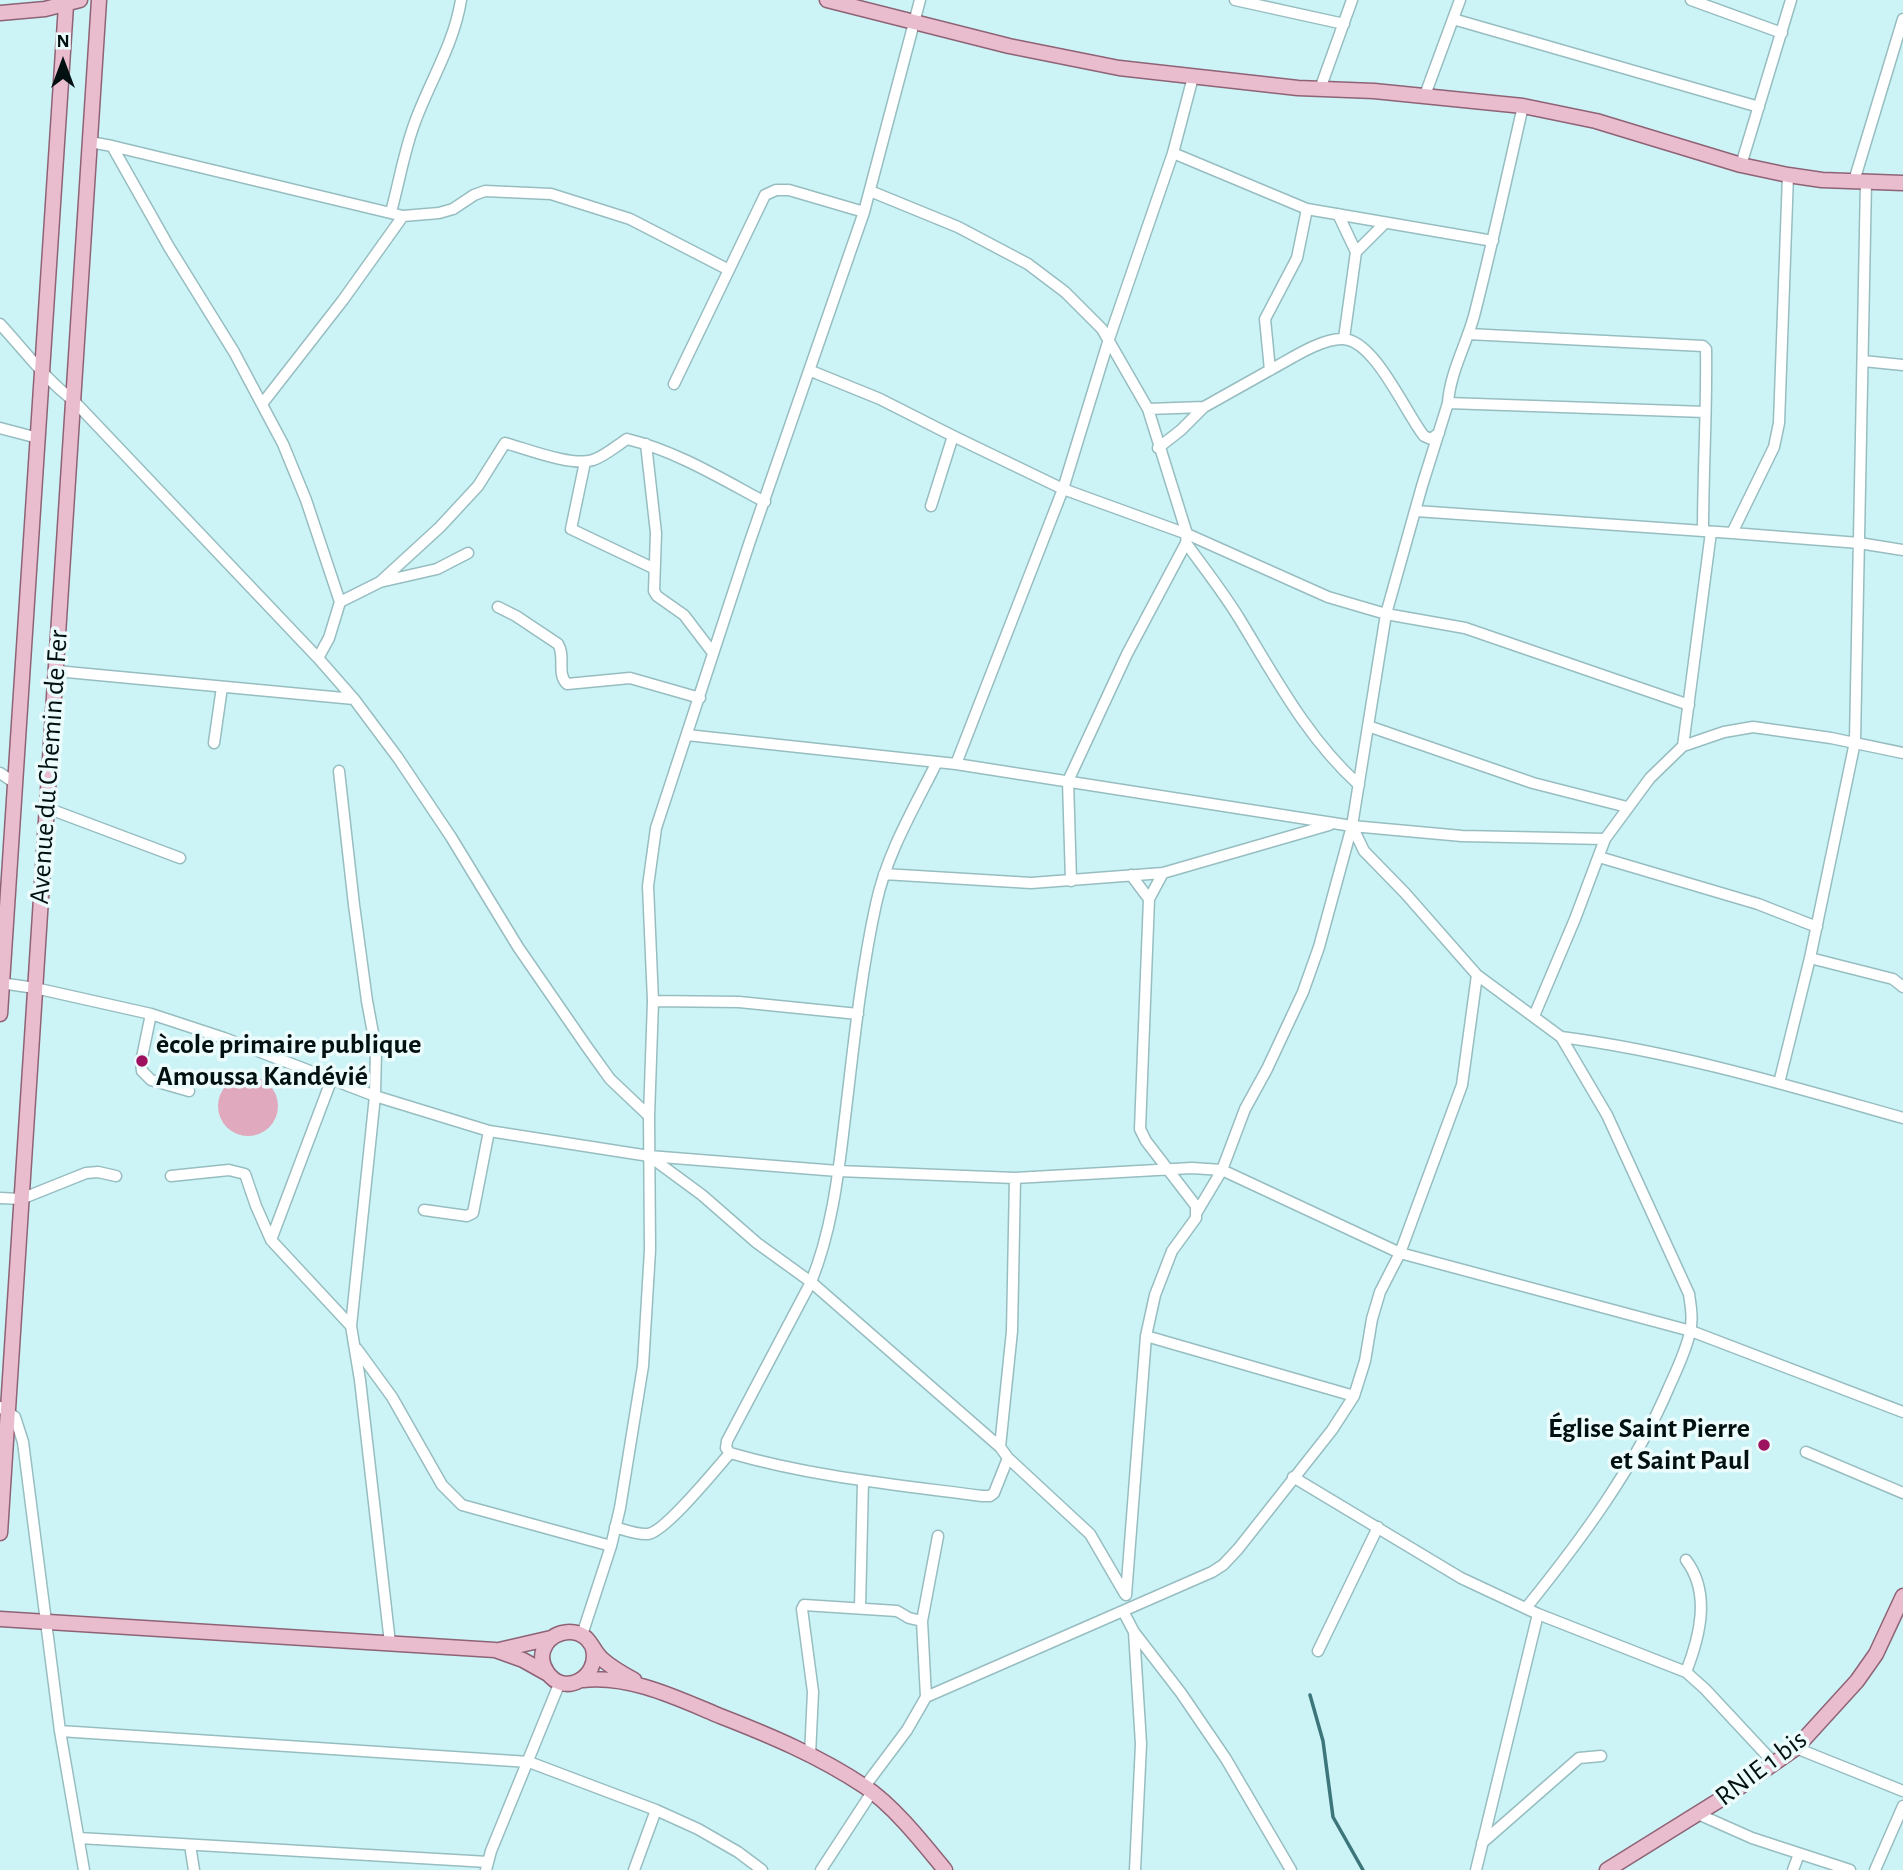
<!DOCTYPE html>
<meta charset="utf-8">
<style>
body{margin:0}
#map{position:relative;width:1903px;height:1870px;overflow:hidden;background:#ccf4f7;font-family:"Alegreya Sans",sans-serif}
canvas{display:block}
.north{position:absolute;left:28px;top:28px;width:70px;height:70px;-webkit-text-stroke:5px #ecfcfd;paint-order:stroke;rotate:0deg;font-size:19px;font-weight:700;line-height:28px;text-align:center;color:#031011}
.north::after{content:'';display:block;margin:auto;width:24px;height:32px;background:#031011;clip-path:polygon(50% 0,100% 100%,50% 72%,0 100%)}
</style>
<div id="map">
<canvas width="1903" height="1870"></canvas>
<div class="north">N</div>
</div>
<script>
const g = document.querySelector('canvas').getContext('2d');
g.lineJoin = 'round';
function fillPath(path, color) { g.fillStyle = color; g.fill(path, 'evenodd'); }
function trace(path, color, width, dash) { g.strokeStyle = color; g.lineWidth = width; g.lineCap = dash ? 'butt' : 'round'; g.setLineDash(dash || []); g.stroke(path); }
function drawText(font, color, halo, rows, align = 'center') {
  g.font = font + ' "Alegreya Sans",sans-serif'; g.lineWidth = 7; g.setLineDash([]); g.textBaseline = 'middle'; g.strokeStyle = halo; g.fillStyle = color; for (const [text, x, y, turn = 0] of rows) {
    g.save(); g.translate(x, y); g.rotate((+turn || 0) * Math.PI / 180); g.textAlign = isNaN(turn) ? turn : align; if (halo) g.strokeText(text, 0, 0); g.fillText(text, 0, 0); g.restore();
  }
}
fillPath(new Path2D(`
 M218 1106a30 30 0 1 1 60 0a30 30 0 1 1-60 0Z`), '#e1a9be');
trace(new Path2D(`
 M1310,1695L1323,1741L1333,1817L1363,1870`), '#3c767b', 3.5);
const minor = new Path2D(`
 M1235,0L1344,24
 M1691,0L1782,33
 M1453,19L1759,107
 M1320,89L1352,0
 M1425,95L1460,0
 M90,142L112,146L169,247L234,352L283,444L306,500L340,602L329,638L318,658
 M112,146L403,216L439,213L453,209L474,195L485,191L551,194L630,219L729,270
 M1173,153L1307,209L1493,241
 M1741,165L1791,0
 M1854,181L1903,19
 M870,191L958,227L1028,264L1065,292L1102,329L1148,409L1187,534L1186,543L1127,654L1068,781L1071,881
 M391,212C399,183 404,151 415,122C430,81 454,44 461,0
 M1338,214L1356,252L1344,338
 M1356,252L1385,223
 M0,324C24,350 45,379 73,400L318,658L354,699L398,758L451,837L518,947L587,1047L610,1079L649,1116
 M1468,334L1703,346L1706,349C1707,410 1703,470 1703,531
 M1863,361L1903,365
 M1270,370C1289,360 1321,338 1343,339C1375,340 1406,414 1424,436L1431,439L1439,433
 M811,371L880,399L953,436L1063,489L1187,534L1328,597L1386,614L1465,628L1689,705
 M674,384L765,195L776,190H789L864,212
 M1448,403L1705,412
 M262,404L343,300L403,216
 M1148,409L1204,407
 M0,428L38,438
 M646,444L656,533L654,591L657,596L684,615L713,653
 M1158,448L1181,430L1204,407L1270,370L1265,319L1297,258L1307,209
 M585,462L571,529L653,568
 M931,506L953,436
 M1416,511L1732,533L1859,543L1903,550
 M1732,533L1774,447L1779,423L1788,175
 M1186,543C1204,568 1223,592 1239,618C1275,677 1307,738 1359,785
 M380,582L437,569L468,553
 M340,602L380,582L440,527L478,486L505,443C527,449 572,467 593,460C605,456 616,446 627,439C676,451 720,478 765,502
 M498,607L516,616L558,644C566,657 556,673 567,684L630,678L700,698
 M56,671L354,699
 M1368,726L1533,783L1627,807
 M687,735L956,764L1352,826L1462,836L1605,839L1650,778L1683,746L1724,732L1753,727L1831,738L1903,753
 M214,743L222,687
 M1683,746L1711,532
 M937,762C914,808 887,853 876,904C860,977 853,1052 844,1126C838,1178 831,1233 811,1282L727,1441L726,1448L730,1453C813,1477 898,1485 982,1496H990L994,1493L1008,1458
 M956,764L1063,489L1109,339L1173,153L1193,77
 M339,771L354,905L367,1001L376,1049L375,1096L351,1326L360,1380L390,1643
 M0,773L15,783
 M47,808L180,858
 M1352,826L1364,851L1405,893L1477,975L1561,1037L1607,1115L1689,1294C1691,1307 1693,1320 1690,1332C1686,1351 1677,1369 1669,1387C1635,1467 1581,1540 1526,1608
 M1599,857L1758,904L1817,927
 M884,874L1031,883L1163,873L1329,825
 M1149,899L1163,873
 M1810,958L1893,979L1903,987
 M0,983L35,988L151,1014L224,1038L375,1096L489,1131L649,1156L838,1171L1015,1178L1192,1168L1222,1170L1400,1253L1691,1331L1903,1412
 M653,1001L739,1002L858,1014
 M151,1014L141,1062L142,1071L151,1080L189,1091
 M1534,1016L1575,919L1605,839
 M1561,1037C1677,1052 1790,1086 1903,1118
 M1779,1083L1810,958L1855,742L1866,181
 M649,1156L702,1195L757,1243L811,1282L1000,1447L1008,1458L1090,1534L1125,1594
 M171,1176L229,1170L245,1174L256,1206L271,1240L351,1326
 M0,1198L21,1199L86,1173L98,1172L116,1176
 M424,1210L467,1216L473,1213L489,1131
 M1197,1212L1222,1170L1245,1109L1267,1069L1303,992L1319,947L1352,826L1386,614L1422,486L1448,403C1450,373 1466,345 1474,316C1492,246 1507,176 1523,106
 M271,1240L331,1081
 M1146,1336L1354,1396
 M357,1349L392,1397L442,1485L462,1505L611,1546
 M0,1407L15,1417L23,1442L60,1731L84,1870
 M1000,1447L1012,1331L1015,1178
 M1806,1452L1903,1493
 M1293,1477L1461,1578L1538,1614L1686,1672L1705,1689L1774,1763
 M615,1527C625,1530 638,1535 648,1534C665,1532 716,1469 730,1453
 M1686,1560C1711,1593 1700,1636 1686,1672
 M1126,1595L1146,1336L1155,1295L1172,1251L1196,1218V1206L1146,1141L1140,1129L1149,899L1131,875
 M860,1608L863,1481
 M1123,1611L1134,1632L1141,1744L1135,1870
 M922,1621L938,1536
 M1134,1632L1181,1693L1226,1759L1291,1870
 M582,1635L611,1546L620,1508L643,1366L650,1250L649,1116L653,1001L648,886L656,828L749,544L864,212L920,0
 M1318,1651L1378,1527
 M926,1697L1212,1572L1223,1565L1238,1549L1332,1430L1354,1396L1365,1361L1372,1319L1380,1292L1400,1253L1462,1085L1477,975
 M60,1731L529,1762L656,1810L698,1829L738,1852L762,1870
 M1796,1748L1903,1791
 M810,1755L813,1692L802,1609L804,1605L897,1611L909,1618L922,1621L926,1697L907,1730L865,1786
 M1698,1814L1752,1838L1850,1870
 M79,1838L488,1862
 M1482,1843L1579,1758L1601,1756
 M190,1845L194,1870
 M486,1870L491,1851L560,1682
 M634,1870L656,1810
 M821,1870L872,1792
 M1476,1870L1538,1614
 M1793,1870L1799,1854
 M1875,1870L1903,1806`);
const major = new Path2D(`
 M827,0L1009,46L1119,68L1298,88L1374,91L1523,106L1596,121L1741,165L1788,175L1822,180L1903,183
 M0,13L45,9L80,0
 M0,1014L66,5
 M0,1533L99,0
 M0,1619L495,1650L523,1660L548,1674
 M593,1649C600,1677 564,1698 547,1672C543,1666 541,1658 543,1651C548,1633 572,1626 586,1638C593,1645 595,1653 602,1659C612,1668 623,1674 634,1680
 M499,1650L551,1638
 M583,1680C630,1675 677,1698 720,1716C769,1735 819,1756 864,1786C893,1805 923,1843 945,1870
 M1607,1870L1734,1791L1796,1748L1857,1681L1876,1654L1903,1596`);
trace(minor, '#97bdc1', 13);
trace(major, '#8f6376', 17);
trace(minor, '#fff', 10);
trace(major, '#e9bcce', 14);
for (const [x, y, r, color] of [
 [142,1061,7,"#9d115f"],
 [1764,1445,7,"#9d115f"]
]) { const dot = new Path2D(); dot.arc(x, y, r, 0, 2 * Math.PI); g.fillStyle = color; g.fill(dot); trace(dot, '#ecfcfd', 2.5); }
drawText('28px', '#031011', '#ecfcfd', [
 ["Avenue du Chemin de Fer",49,767,-86],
 ["RNIE 1 bis",1761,1768,-37]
]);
drawText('bold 28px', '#031011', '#ecfcfd', [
 ["ècole primaire publique",156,1045],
 ["Amoussa Kandévié",156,1077],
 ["Église Saint Pierre",1750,1429,"right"],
 ["et Saint Paul",1750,1461,"right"]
], 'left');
</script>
